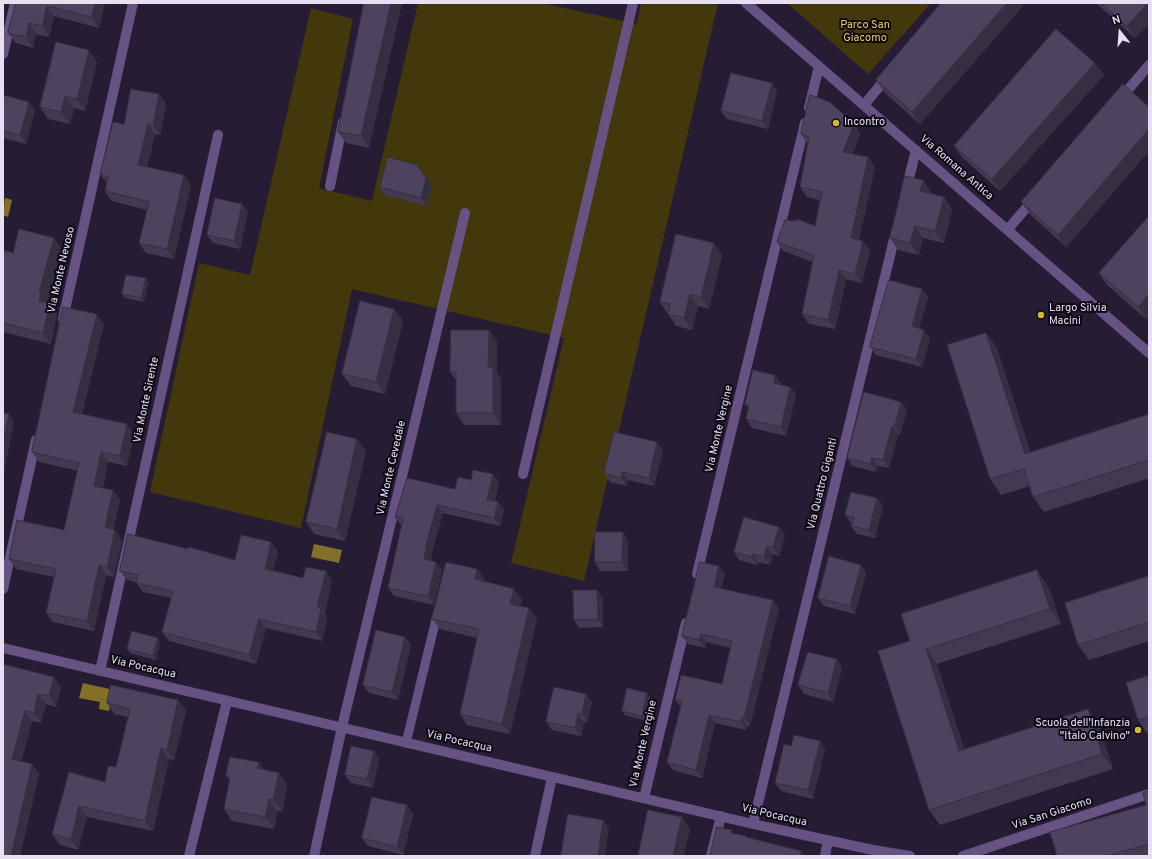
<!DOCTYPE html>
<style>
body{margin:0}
#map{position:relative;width:1152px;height:859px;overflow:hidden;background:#261d35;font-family:Overpass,sans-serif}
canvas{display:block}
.frame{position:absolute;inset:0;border:4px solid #e6e0f1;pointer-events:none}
.north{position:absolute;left:1100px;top:12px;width:40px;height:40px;-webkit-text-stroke:3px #0d0914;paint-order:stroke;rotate:343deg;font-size:11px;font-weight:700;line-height:16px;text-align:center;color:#e6e0f1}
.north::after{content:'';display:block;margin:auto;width:14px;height:18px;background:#e6e0f1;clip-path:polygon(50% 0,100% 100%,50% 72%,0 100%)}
</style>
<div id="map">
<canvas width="1152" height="859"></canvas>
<div class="frame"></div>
<div class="north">N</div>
</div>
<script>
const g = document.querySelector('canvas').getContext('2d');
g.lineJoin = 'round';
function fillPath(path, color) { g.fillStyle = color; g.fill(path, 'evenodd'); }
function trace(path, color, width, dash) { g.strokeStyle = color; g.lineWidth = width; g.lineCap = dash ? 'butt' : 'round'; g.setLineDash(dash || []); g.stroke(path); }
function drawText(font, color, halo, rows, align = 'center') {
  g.font = font + ' Overpass,sans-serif'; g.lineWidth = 4; g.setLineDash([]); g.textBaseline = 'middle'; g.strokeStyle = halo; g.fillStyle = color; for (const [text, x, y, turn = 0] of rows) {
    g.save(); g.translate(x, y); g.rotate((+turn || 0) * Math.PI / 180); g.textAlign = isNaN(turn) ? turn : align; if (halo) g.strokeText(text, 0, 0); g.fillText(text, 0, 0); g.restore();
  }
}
fillPath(new Path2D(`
 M418,3H542L637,24L641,3H718L584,581L511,563L564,338L352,289L301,528L150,492L199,263L250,275L311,8L353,19L319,188L372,201Z
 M787,3H931L868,74Z`), '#43380c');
fillPath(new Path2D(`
 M5,198L12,200L8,217L3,215Z
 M314,544L342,550L339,563L311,557Z
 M83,683L114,690L109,711L99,709L100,702L79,698Z`), '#837028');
trace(new Path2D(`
 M406,743L438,611`), '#665283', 9);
trace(new Path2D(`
 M746,3L1149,353
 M3,54L15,3
 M1120,99L1149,65
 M864,105L888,76
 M809,108L819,66
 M330,186L343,122
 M906,190L916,150
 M1008,229L1034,199
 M63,319L133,3
 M523,474L633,3
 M697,574L805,123
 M3,589L36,440
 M3,648L753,824L873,850L910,856
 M100,671L218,135
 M644,798L686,623
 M753,824L896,231
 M189,856L227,701
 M314,856L342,727L465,213
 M535,856L552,777
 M711,856L721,816
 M825,856L828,840
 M963,856L1149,794`), '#665283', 10);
fillPath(new Path2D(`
 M16,3H105L99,28L54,16L49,37L36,34L33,48L16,43L8,33Z
 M364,3H402L369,148L346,143L338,132Z
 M941,3H1021L1023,6L920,124L884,92L876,80Z
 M1096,3H1149V23L1135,38Z
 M97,62L85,111L74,108L70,124L48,119L40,107Z
 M1095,63L1104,75L1000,191L963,158L954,146Z
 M772,83L777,91L768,129L727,119L721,111Z
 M3,95L35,110L26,144L3,138Z
 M166,104L160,135L155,134L147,167L191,185L174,259L146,253L139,243L147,210L112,201L105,191L107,183L100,174L124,124Z
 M1149,107V151L1066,247L1030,214L1021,202Z
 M854,124L860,134L853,154L875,167L859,240L870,250L862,283L846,279L835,329L809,324L802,314L813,262L783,251L777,242L796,221L815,226L820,200L807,197L800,187L808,144L801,134Z
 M923,180L931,192V193L944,197L952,209L944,243L923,238L919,255L898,250L890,238Z
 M432,186L427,206L385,195L380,187Z
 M242,204L248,212L240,249L213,243L207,235Z
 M1149,216V316L1146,319L1107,285L1099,273Z
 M54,238L61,249L47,302L57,314L51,344L3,332V250L13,253Z
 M714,243L722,255L709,309L698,306L692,330L676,326L660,302Z
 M148,283L144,302L125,298L122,294Z
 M922,289L928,297L919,328L930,338L922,367L876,355L870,347Z
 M394,309L403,321L385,394L351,386L342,374Z
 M104,324L82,414L134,434L127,466L108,462L103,488L113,490L120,500L113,530H115L122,540L114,577L106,575L94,631L53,622L46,613L54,577L16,569L9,559L64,530L78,471L39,462L32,452Z
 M489,330L497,342V373L501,379V425H464L456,413V380L450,372Z
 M986,333L997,348L1030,452L1149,414V478L1044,512L1033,497L1030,486L1001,495L990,479Z
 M781,383V385L790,387L796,395L786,436L752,428L746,419L749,409L745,404Z
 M901,402L907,410L900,435L898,434L889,468L878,466L876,472L852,466L847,458Z
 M657,442L663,451L654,486L628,480L627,486L610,482L604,473Z
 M366,451L345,541L314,534L306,522Z
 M493,474L499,482L495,501L498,502L504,510L500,526L443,513L431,555L432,557L431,561L436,562L442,570L434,605L394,596L388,588L402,525H401L395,517L455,489L471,480Z
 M877,498L883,506L875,538L857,534L851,526L852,524L851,523L845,515Z
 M623,532L628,541V571H600L595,562Z
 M785,535L779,556L773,554L770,565L758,562L757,565L739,560L734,552Z
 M188,549L235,560L278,552L273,570L303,578L332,580L325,613L327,617L322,641L266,628L256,664L169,641L162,632L171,598L143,592L136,582L127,580L120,571Z
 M861,565L866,573L855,614L824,606L818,598Z
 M477,569L485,580L484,582L514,589L522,600L520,606L537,619L510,734L467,725L460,714L477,638L440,629L432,619Z
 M725,574L721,588L779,608L750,726H747L746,730L715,723L702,778L673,770L667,762L681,707L675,700L722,684L731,648L706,642L705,648L688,644L682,636Z
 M1149,576V641L1089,660L1078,645Z
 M1048,586L1061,624L937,664L964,749L1099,725L1113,769L940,825L929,810L910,641Z
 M603,598V627L579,628L574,620Z
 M405,637L411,645L398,700L369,693L363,685Z
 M160,642L156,660L130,653L127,649Z
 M3,664L61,687L56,707L46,704L41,723L32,721L21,762L32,764L39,774L20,856Z
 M842,668L833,702L804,694L798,685Z
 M1149,679V732H1146L1138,720Z
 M650,697L644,720L625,715L622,711Z
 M178,700L186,711L174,760L169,759L153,831L87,817L78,850L60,845L52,834L69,772L105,782L116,767L128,717L114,714L107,703Z
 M592,702L587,722H584L581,736L552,730L546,722Z
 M820,741L825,749L813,799L781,791L775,783L791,746Z
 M374,751L379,759L373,788L351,783L345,775Z
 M264,770L279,773L287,785L282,812L277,811L274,829L232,821L224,809L230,781L226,776Z
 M1149,791V856H1057L1146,805Z
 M413,814L403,855L368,846L362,838Z`), '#423a51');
fillPath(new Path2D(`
 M95,3H105L99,28L92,17Z
 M391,3H402L369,148L361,136Z
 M1007,3H1021L1023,6L920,124L912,112Z
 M1148,3H1149V23L1135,38L1127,26Z
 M47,6L54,16L49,37L42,26Z
 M29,23L36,34L33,48L26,37Z
 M89,50L97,62L85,111L77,99Z
 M1095,63L1104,75L1000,191L992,179Z
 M772,83L777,91L768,129L762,121Z
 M159,94L166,104L160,135L153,125Z
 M65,96L74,108L70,124L61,112Z
 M29,102L35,110L26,144L20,135Z
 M148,124L155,134L145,175L138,165Z
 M854,124L860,134L850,162L843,152Z
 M1149,129V151L1066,247L1058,235Z
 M868,157L875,167L857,247L851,238Z
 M417,165L432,186L427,206L421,198Z
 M184,175L191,185L174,259L167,249Z
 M923,180L931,192L929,203L920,191Z
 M944,197L952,209L944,243L935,231Z
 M242,204L248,212L240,249L234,241Z
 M915,226L923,238L919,255L910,243Z
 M54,238L61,249L47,302L49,304L39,301V292Z
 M863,241L870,250L862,283L855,274Z
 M714,243L722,255L709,309L701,297Z
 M839,270L846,279L835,329L828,320Z
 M146,278L148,283L144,302L141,298Z
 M922,289L928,297L917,334L912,326Z
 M690,294L698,306L692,330L684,318Z
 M1149,294V316L1146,319L1138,307Z
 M50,303L57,314L51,344L43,333Z
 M394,309L403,321L385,394L376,382Z
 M97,314L104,324L80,422L73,412Z
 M489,330L497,342V373L501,379V425L493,413L488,367Z
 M924,330L930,338L922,367L916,359Z
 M986,333L997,348L1036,469L1025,454Z
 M775,375L781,383L779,391L774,383Z
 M790,387L796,395L786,436L781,427Z
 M901,402L907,410L900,435L895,426Z
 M9,414L14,422L3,477V441Z
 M127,424L134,434L127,466L120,456Z
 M892,426L898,434L889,468L883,460Z
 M357,439L366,451L345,541L337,529Z
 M657,442L663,451L654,486L649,478Z
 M101,452L108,462L101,496L94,486Z
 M872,458L878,466L876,472L870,464Z
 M622,472L628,480L627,486L621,478Z
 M493,474L499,482L493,508L487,500Z
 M113,490L120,500L112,537L105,527Z
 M877,498L883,506L875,538L869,530Z
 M498,502L504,510L500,526L494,518Z
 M437,505L443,513L431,555L432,557L430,567L424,559L425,549Z
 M779,527L785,535L779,556L773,547Z
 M115,530L122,540L114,577L107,567Z
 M623,532L628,541V571L622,562Z
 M271,542L278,552L271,578L265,569Z
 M767,546L773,554L770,565L764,557Z
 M753,554L758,562L757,565L752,557Z
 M436,562L442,570L434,605L428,596Z
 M99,565L106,575L94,631L87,621Z
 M861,565L866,573L855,614L850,606Z
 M719,566L725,574L719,595L714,587Z
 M477,569L485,580L482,590L475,579Z
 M1037,570L1048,586L1061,624L1050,609Z
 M326,571L332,580L325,613L327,617L322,641L316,632L317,607Z
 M514,589L522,600L518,614L510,604Z
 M597,590L603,598V627L598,619Z
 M773,600L779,608L750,726L744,718Z
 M529,608L537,619L510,734L502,724Z
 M259,619L266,628L256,664L249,655Z
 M701,634L706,642L705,648L699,640Z
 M405,637L411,645L398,700L392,692Z
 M158,638L160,642L156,660L153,656Z
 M926,649L937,664L970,767L959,751Z
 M837,659L842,668L833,702L828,693Z
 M54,677L61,687L56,707L49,696Z
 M647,693L650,697L644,720L642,716Z
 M38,694L46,704L41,723L34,713Z
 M586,694L592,702L587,722L582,714Z
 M178,700L186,711L174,760L167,750Z
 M1088,709L1099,725L1113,769L1102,754Z
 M25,711L32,721L19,770L12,759Z
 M578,713L584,722L581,736L575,728Z
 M709,715L715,723L702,778L696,770Z
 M742,717L747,726L746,730L741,722Z
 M820,741L825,749L813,799L808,790Z
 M161,748L169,759L153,831L145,821Z
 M374,751L379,759L373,788L367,779Z
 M259,762L267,774L257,768Z
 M32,764L39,774L20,856H11Z
 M279,773L287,785L282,812L273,800Z
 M269,799L277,811L274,829L265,817Z
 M407,805L413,814L403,855L397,847Z
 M79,806L87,817L78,850L71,839Z
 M682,817L690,829L684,856H673Z
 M603,820L609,828L605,856H598Z
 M801,851L805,856H800Z`), '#362f42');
const building = new Path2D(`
 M16,3H95L92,17L47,6L42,26L29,23L26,37L8,33Z
 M364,3H391L361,136L338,132Z
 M941,3H1007L912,112L876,80Z
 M1101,3H1148L1127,26Z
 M1056,29L1095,63L992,179L954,146Z
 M56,42L89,50L77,99L65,96L61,112L40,107Z
 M731,73L772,83L762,121L721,111Z
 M1123,84L1149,107V129L1058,235L1021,202Z
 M131,89L159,94L153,125L148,124L138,165L184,175L167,249L139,243L149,202L105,191L108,177L100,174L113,122L124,124Z
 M3,95L29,102L20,135L3,131Z
 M810,95L830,102L854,124L843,152L868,157L851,238L863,241L855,274L839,270L828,320L802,314L814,255L777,242L785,220L796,221L797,219L815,226L822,192L800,187L809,137L801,134Z
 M388,157L417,165L426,178L421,198L380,187Z
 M905,176L923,180L920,191L944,197L935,231L915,226L910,243L890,238Z
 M215,198L242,204L234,241L207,235Z
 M1149,216V294L1138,307L1099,273Z
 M19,229L54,238L39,292L41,293L39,301L50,303L43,333L3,323V250L13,253Z
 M676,234L714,243L701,297L690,294L684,318L668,314L670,304L660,302Z
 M126,275L146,278L141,298L122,294Z
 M889,280L922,289L912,326L924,330L916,359L870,347Z
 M360,301L394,309L376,382L342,374Z
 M63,307L97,314L73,412L127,424L120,456L101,452L94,486L113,490L105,527L115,530L107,567L99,565L87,621L46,613L56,569L9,559L17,520L64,530L79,463L32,452Z
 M451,330H489L488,367H493V413H456V372H450Z
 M986,333L1025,454L1149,414V460L1033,497L1024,469L990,479L947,345Z
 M753,370L775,375L774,383L790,387L781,427L746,419L749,405L745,404Z
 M864,392L901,402L895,426H892L883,460L872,458L870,464L847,458Z
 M3,413L9,414L3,441Z
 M327,432L357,439L337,529L306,522Z
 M614,432L657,442L649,478L622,472L621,478L604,473Z
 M473,470L493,474L487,500L498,502L494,518L437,505L425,549H426L424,559L436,562L428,596L388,588L403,518L395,517L407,478L455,489L458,477L471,480Z
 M851,492L877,498L869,530L851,526L854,517L845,515Z
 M744,517L779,527L773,547L767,546L764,557L753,554L752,557L734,552Z
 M595,532H623L622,562H595Z
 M128,534L188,549L189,547L235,560L241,535L271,542L265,569L303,578L306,567L326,571L317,607L321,608L316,632L259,619L249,655L162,632L173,591L136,583L138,575L120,571Z
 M829,556L861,565L850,606L818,598Z
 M446,562L477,569L475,579L514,589L510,604L529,608L502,724L460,714L479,629L432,619Z
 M700,562L719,566L714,587L773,600L744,718L742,717L741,722L709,715L696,770L667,762L682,701L675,700L681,675L722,684L732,641L701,634L699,640L682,636Z
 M1037,570L1050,609L926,649L959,751L1088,709L1102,754L929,810L878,651L910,641L901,614Z
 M1149,576V622L1078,645L1065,603Z
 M573,590H597L598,619L574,620Z
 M376,630L405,637L392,692L363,685Z
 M132,631L158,638L153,656L127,649Z
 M808,652L837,659L828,693L798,685Z
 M3,664L54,677L49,696L38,694L34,713L25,711L12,759L32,764L11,856H3Z
 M1147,676L1149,683V717L1138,720L1126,683Z
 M111,685L178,700L167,750L161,748L145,821L79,806L71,839L52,834L69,772L105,782L108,766L116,767L130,709L107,703Z
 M554,687L586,694L582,714L578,713L575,728L546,722Z
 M627,688L647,693L642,716L622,711Z
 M794,735L820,741L808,790L775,783L784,744L791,746Z
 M351,746L374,751L367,779L345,775Z
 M230,757L259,762L257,768L279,773L273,800L269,799L265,817L224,809L230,777L226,776Z
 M1149,791V844L1107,856H1057L1050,832L1146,805L1143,793Z
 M372,797L407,805L397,847L362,838Z
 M648,810L682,817L673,856H638Z
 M568,814L603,820L598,856H561Z
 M717,827L732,830L731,833L746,836V837L801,851L800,856H710Z`);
fillPath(building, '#4d435e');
trace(building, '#362f42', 1);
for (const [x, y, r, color] of [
 [836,123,4,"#d6b534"],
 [1041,315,4,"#d6b534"],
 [1138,730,4,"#d6b534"]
]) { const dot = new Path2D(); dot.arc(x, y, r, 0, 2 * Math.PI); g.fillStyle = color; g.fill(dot); trace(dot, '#0d0914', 1.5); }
drawText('11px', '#f0ce4f', '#0d0914', [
 ["Parco San",865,26],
 ["Giacomo",865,39]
]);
drawText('11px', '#e6e0f1', '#0d0914', [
 ["Incontro",844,123],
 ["Largo Silvia",1049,309],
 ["Macini",1049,322],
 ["Scuola dell'Infanzia",1130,724,"right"],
 ["\"Italo Calvino\"",1130,737,"right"]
], 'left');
drawText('11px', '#e6e0f1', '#0d0914', [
 ["Via Romana Antica",956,168,41],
 ["Via Monte Nevoso",62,270,-77],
 ["Via Monte Sirente",147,400,-78],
 ["Via Monte Vergine",720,429,-77],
 ["Via Monte Cevedale",392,468,-77],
 ["Via Quattro Giganti",823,484,-76],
 ["Via Pocacqua",143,668,13],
 ["Via Pocacqua",459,742,13],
 ["Via Monte Vergine",644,744,-77],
 ["Via San Giacomo",1052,814,-18],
 ["Via Pocacqua",774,816,13]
]);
</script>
